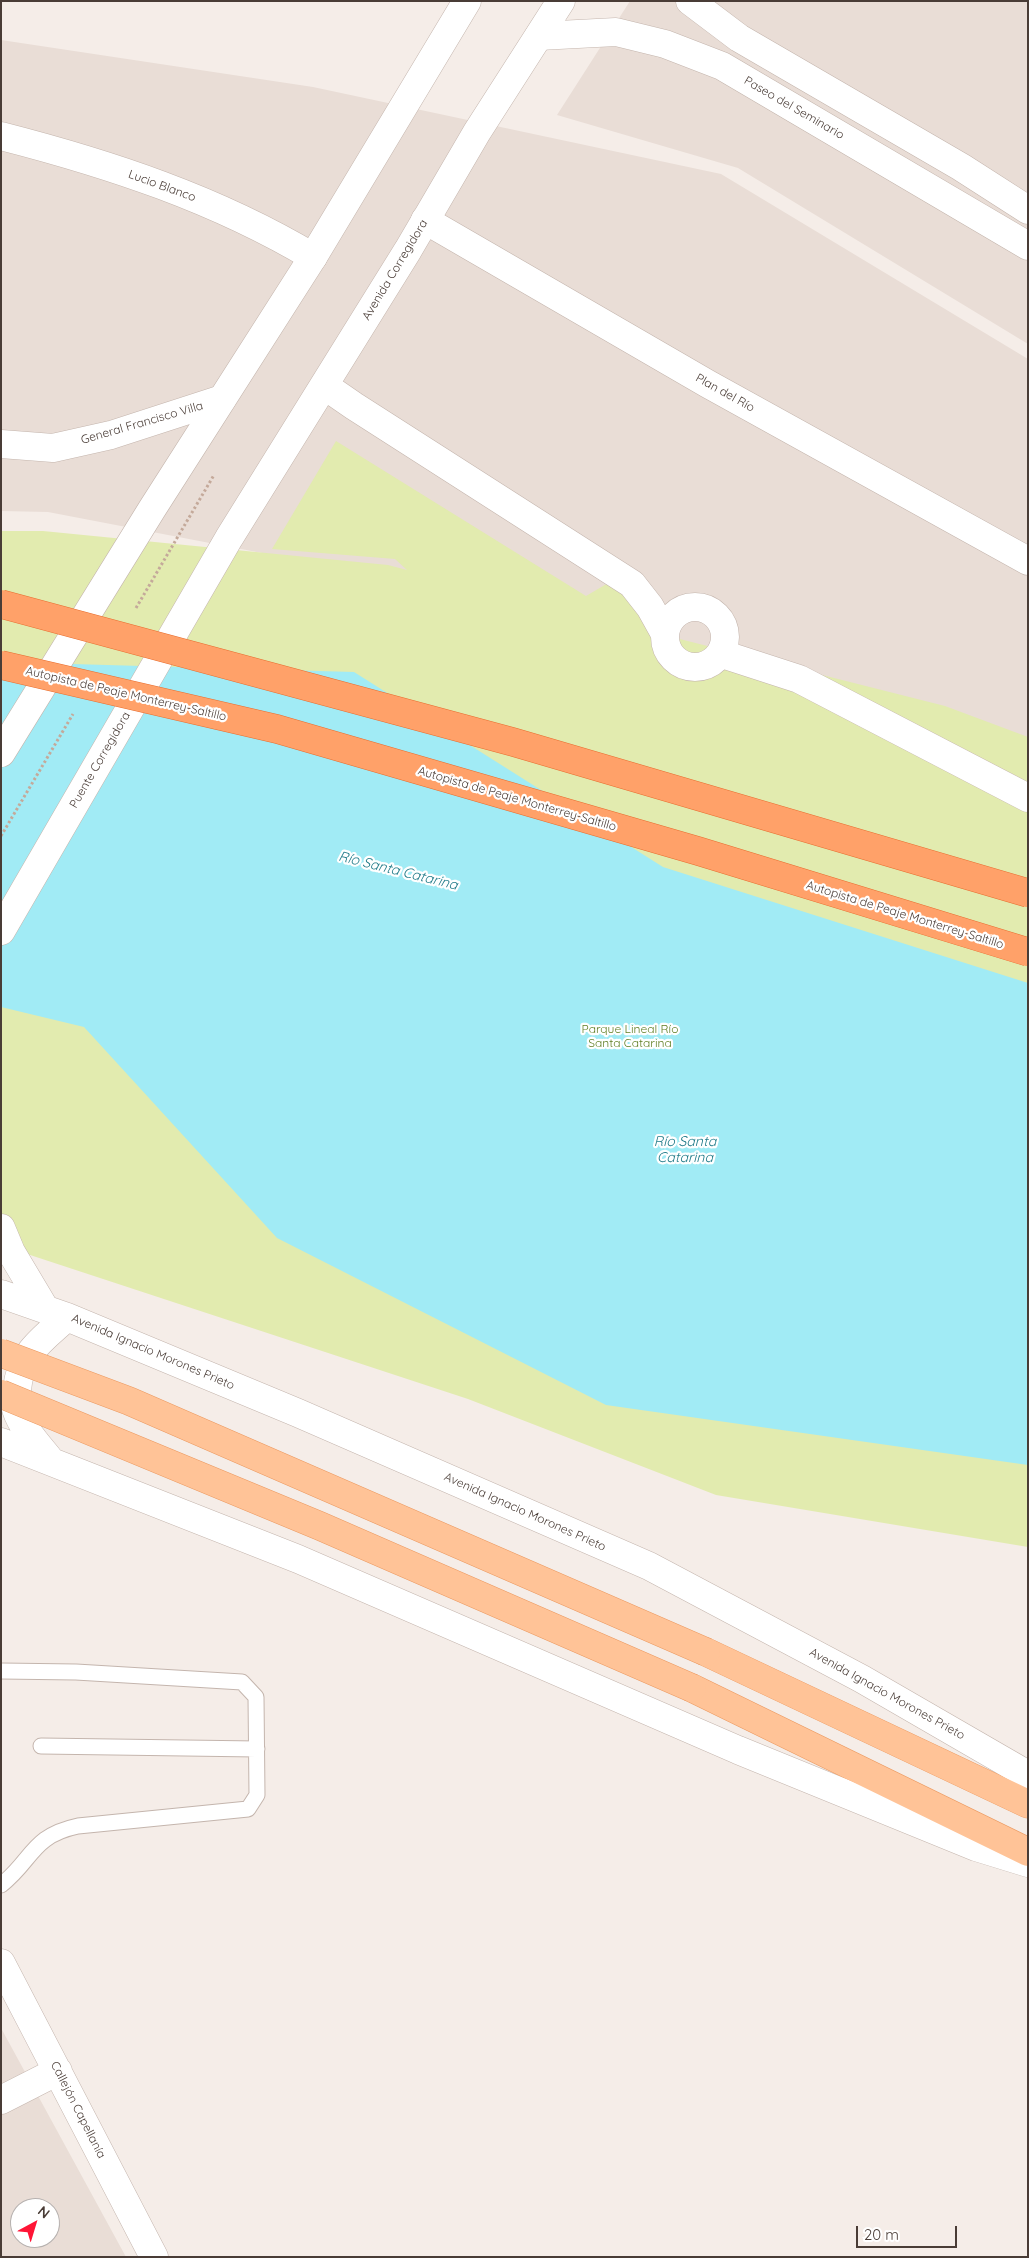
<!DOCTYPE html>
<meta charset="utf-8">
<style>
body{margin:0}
#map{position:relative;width:1029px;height:2258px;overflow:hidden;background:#f5ede8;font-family:Quicksand,sans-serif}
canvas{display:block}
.frame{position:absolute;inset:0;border:2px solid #493c36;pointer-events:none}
.north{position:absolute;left:10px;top:2198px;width:50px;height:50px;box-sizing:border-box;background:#fff;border:1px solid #b6b1af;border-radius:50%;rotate:39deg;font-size:14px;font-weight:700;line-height:20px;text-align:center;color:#493c36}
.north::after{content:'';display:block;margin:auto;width:18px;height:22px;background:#ff1536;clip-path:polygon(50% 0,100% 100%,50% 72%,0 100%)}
.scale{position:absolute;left:856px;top:2226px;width:101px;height:22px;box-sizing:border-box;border:2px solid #493c36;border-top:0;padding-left:6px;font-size:15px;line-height:18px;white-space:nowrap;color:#493c36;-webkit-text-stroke:4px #fff;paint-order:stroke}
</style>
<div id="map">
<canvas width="1029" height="2258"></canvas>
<div class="frame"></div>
<div class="north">N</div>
<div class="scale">20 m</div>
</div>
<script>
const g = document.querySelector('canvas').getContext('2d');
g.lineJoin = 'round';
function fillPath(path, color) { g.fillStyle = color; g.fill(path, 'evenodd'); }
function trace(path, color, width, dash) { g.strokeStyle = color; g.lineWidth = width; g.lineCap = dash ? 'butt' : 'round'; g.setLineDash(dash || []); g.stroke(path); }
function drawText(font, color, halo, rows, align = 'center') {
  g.font = font + ' Quicksand,sans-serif'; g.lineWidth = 4.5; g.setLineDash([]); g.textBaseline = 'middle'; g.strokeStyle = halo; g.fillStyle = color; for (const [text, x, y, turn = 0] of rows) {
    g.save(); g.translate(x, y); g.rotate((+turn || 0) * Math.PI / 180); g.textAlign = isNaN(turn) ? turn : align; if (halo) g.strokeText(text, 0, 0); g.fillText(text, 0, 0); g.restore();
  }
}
fillPath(new Path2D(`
 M630,1H1028V344L738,168L557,115Z
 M1,40L313,87L721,174L1028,359V920L288,558L48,512L1,511Z
 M1,2028L126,2257H1ZM20,2208H50V2238H20Z`), '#e9ddd6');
fillPath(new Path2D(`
 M336,441L586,596L615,579L639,606L648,631L945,706L1028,737V1547L716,1495L468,1399L24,1253L1,1244V531H43L388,565L407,570L395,559L272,549Z`), '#e2ebaf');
fillPath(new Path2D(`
 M1,662L354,672L663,867L1028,983V1465L606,1405L277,1238L84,1027L1,1007Z`), '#a1ebf5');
const service = new Path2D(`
 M1,1671L76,1672L242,1682L256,1697L257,1795L248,1809L78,1826C31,1836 33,1860 1,1885
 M41,1746L257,1749`);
const minor = new Path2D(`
 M690,1L739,38L961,167L1028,210
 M539,36L616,32L665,44L722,66L1028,246
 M1,136C110,164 216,199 313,257
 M425,220L708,384L1028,561
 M325,386L354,406L632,584L650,607L665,634
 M1,444L53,448L111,435L222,399
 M665 637a30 30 0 1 1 60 0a30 30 0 1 1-60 0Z
 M722,654L799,679L1028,798
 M1,1963L154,2257
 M1,2100L58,2071`);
const tertiary = new Path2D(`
 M1,753L152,509L313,257L467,1
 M1,931L229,538L408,250L477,132L561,1
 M1,1228L11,1252L45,1309
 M1,1294L67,1317L298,1413L649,1566L862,1679L1028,1775
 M1,1442L298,1559L738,1750L976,1847L1028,1863
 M50,1460C38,1445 22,1428 16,1409C14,1404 16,1396 17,1390C20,1353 42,1340 67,1317`);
const primary = new Path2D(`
 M706,1652L1028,1804
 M692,1688L1028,1852`);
trace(service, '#c4b5ad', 17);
trace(minor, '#c4b5ad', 29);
trace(tertiary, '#c4b5ad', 29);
trace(primary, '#eb9960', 29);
trace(new Path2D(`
 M136,608L214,475
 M1,836L73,714`), '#c4a99a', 3, [2.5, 2.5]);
trace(service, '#fff', 15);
trace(minor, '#fff', 28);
trace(tertiary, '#fff', 28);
trace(primary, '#ffc397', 28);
const primaryBridge = new Path2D(`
 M1,1353L129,1401L706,1652
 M1,1394L320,1526L692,1688`);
const motorwayBridge = new Path2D(`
 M1,604L513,742L1028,893
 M1,665L277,729L698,851L1028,952`);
trace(primaryBridge, '#eb9960', 29, []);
trace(motorwayBridge, '#e76e30', 29, []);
trace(primaryBridge, '#ffc397', 28);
trace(motorwayBridge, '#ffa169', 28);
drawText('12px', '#493c36', '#fff', [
 ["Paseo del Seminario",794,108,30],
 ["Lucio Blanco",162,186,20],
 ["Avenida Corregidora",395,270,-59],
 ["Plan del Río",725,393,29],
 ["General Francisco Villa",142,423,-16],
 ["Autopista de Peaje Monterrey-Saltillo",126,694,13],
 ["Puente Corregidora",100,760,-60],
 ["Autopista de Peaje Monterrey-Saltillo",517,799,16],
 ["Autopista de Peaje Monterrey-Saltillo",905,915,17],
 ["Avenida Ignacio Morones Prieto",153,1352,23],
 ["Avenida Ignacio Morones Prieto",525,1512,24],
 ["Avenida Ignacio Morones Prieto",887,1694,29],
 ["Callejón Capellanía",78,2110,63]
]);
drawText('12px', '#617f25', '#fff', [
 ["Parque Lineal Río",630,1029],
 ["Santa Catarina",630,1043]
]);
drawText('italic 14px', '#217b89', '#fff', [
 ["Río Santa Catarina",398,871,14],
 ["Río Santa",685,1142],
 ["Catarina",685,1158]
]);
</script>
